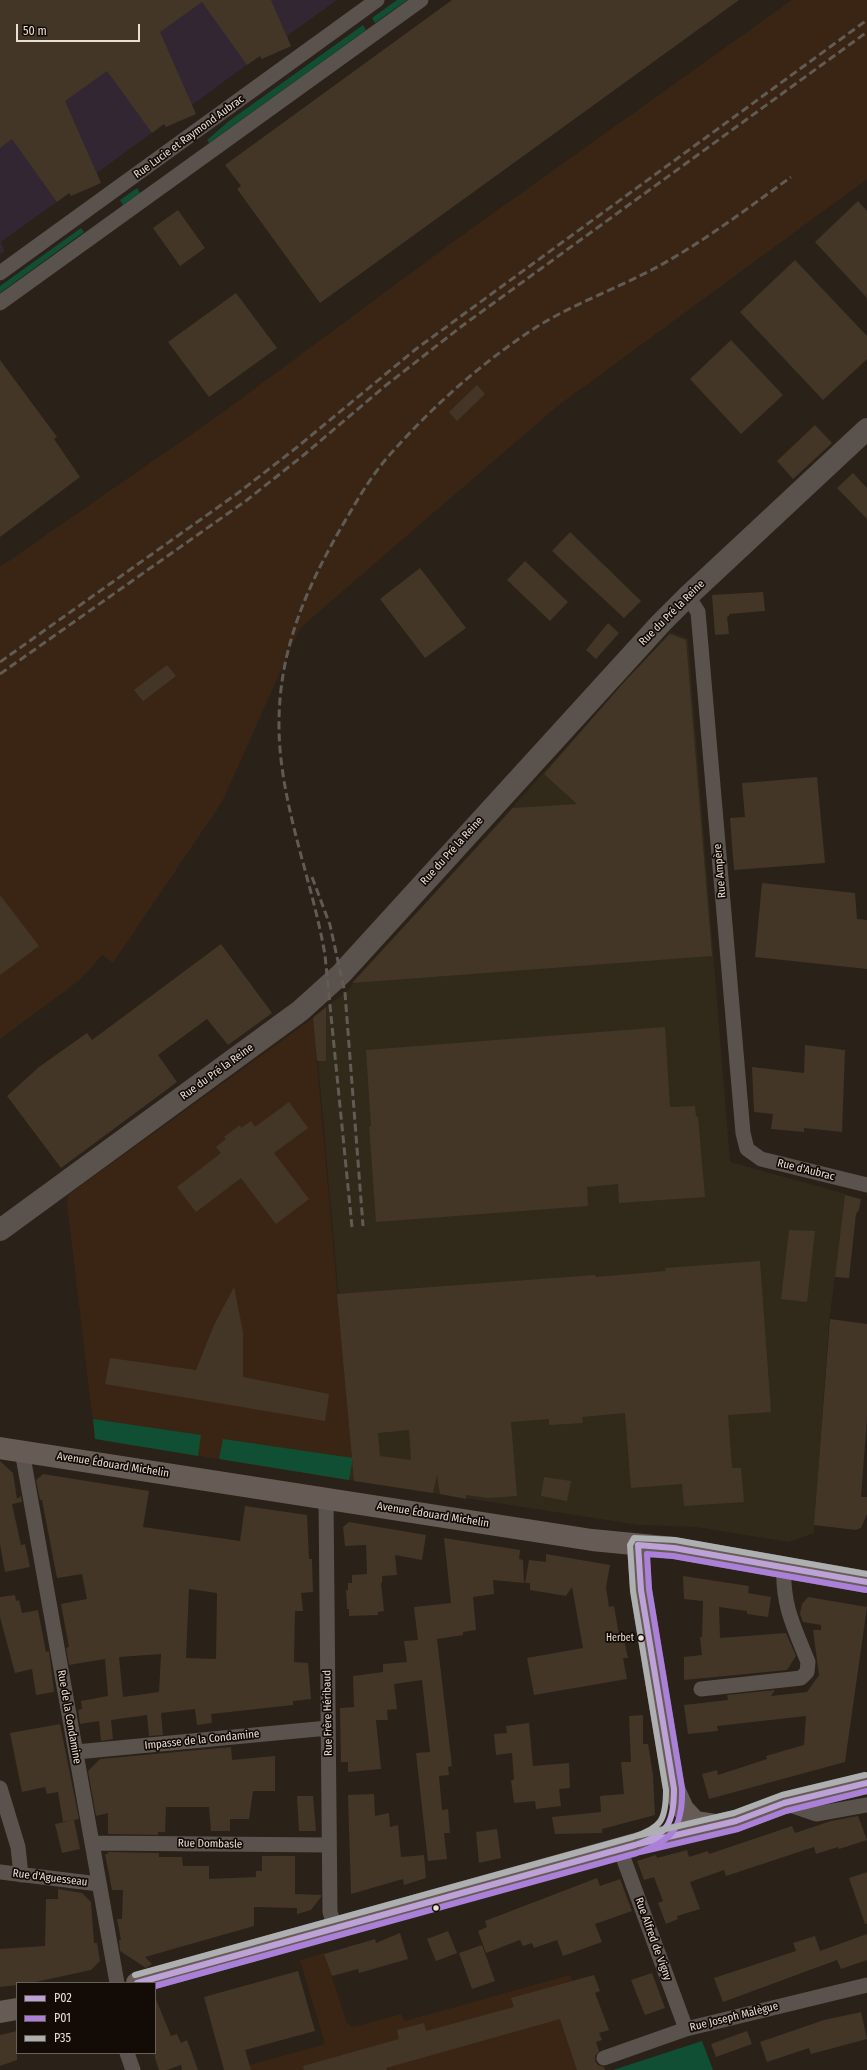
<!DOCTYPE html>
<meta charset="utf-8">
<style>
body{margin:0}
#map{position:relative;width:867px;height:2070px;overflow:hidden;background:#2a2119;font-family:"Fira Sans Condensed",sans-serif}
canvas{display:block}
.legend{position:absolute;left:16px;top:1982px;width:140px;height:72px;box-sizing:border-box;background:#130c06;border:1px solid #696059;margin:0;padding:5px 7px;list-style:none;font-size:12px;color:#eaded5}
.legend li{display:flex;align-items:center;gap:8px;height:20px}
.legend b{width:20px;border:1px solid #696059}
.scale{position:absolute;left:16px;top:24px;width:124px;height:18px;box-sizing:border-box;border:2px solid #eaded5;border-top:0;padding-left:5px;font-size:12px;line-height:14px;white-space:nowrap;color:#eaded5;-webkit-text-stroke:3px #130c06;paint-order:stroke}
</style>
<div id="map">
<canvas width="867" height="2070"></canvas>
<ul class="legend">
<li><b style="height:5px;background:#bda2d8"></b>P02</li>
<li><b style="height:5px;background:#aa80d9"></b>P01</li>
<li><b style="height:5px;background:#aeafb1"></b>P35</li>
</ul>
<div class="scale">50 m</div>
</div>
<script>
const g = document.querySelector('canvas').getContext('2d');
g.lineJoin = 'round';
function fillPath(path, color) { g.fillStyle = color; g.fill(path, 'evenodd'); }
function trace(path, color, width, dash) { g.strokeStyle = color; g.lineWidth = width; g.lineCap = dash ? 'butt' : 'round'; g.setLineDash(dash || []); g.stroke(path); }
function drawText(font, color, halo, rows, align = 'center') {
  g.font = font + ' "Fira Sans Condensed",sans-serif'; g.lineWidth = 3.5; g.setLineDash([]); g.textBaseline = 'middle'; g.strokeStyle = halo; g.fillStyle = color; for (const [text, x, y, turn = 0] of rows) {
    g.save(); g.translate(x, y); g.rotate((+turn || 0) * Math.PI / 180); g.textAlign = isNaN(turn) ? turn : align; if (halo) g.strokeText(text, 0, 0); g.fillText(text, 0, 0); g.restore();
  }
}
fillPath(new Path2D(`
 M792,0H867V179L555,408L300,628L222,802L113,963L102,955L80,980L0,1039V567L215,418L457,239Z
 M313,1018L354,1481L95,1439L67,1203L68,1195Z
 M324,1953L347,2023L354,2027L401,2014L405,2021L570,1975L600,2054L594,2055L599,2070H232L325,2044L300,1960Z`), '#3a2514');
fillPath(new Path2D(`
 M670,632L688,639L730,1162L846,1194L829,1322L814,1533L789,1542L696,1527L639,1525L349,1480L353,1460L314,1016L345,993Z`), '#312a1a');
fillPath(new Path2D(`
 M0,0H337L287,36L291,46L262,59L259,56L192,105L196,114L166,127L164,124L97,173L101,183L71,196L69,193L1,242L5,252L0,254Z`), '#312631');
fillPath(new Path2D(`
 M397,0H407L375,23L372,18Z
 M363,25L366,30L209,143L207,140L229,121Z
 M137,188L140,193L123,205L120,200Z
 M81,228L84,232L0,293V286Z
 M93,1419L201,1435L198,1456L95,1439Z
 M223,1439L353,1458L349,1480L219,1459Z
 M702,2041L713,2070H613Z`), '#104f33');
fillPath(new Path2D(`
 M0,0H271L291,46L262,59L260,56L247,65L202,2L160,32L196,114L166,127L164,124L152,133L107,71L65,101L101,183L71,196L69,193L57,202L12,139L0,148Z
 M452,0H739L320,303L237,189L241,186L225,165Z
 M858,201L867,211V298L815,242Z
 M178,210L205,248L180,266L153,228Z
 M795,260L867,336V359L823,400L740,312Z
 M236,293L277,348L209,397L168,342Z
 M731,340L783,395L741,434L690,379Z
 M0,360L57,437L54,439L80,477L0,537Z
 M477,385L485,394L457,421L449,412Z
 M815,425L832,443L793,479L777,461Z
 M853,473L867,488V519L837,488Z
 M570,532L641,601L624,618L552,551Z
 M525,561L568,602L550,621L507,580Z
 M420,568L466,628L425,658L380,599Z
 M763,592L765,611L729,614V616L727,617L729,634L715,635L712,595Z
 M608,623L619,633L596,659L586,650Z
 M670,634L686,640L712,956L352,983L513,808L577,804L544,774L625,681Z
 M167,665L176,676L143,701L134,690Z
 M817,777L825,863L734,870L730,818L745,817L742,783Z
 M762,883L855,893L857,919L867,920V969L755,957Z
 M0,895L39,946L0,975Z
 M221,944L272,1013L228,1045L207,1019L158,1055L177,1082L61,1168L7,1096L39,1067L87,1033L92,1040Z
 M326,1007V1061H317L313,1018Z
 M665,1027L670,1107L695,1106L696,1116L698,1117L705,1197L619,1203L618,1184L587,1187L588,1206L376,1222L369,1126H371L366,1050Z
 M805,1045L845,1050L842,1132L804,1128V1132L771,1129L773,1114L754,1112L752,1067L804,1073Z
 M289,1102L308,1128L274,1153L309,1199L276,1224L241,1178L196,1212L177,1187L221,1153L216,1147L226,1139L224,1137L240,1125L241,1128L251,1121L255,1127Z
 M845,1195L861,1199L859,1210L856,1214L849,1278L835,1277Z
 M789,1230L815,1231L807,1302L781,1299Z
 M760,1261L771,1412L728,1415L732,1468H741L744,1502L684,1506L682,1484L631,1488L625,1413L582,1417L583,1423L549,1425V1419L511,1422L517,1496L488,1498L466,1495V1499L440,1494L437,1475L433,1493L354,1481L337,1294L595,1275L596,1277L666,1271L665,1268ZM409,1430L411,1460L380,1456L378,1433Z
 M234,1287L243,1332V1377L329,1394L325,1421L105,1384L110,1358L196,1370L214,1325Z
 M830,1319L867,1324V1418L861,1497H867V1514L861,1528L856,1530L814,1525Z
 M0,1461L13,1473L17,1499L21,1496L22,1502L12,1504L21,1545L25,1544L30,1567L5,1572L0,1544Z
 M43,1474L149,1491L143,1527L240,1541L245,1506L307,1515L309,1559H312L313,1592L301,1593L303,1611H295L294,1662L308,1663L311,1699L293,1701V1705L211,1714L212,1723L197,1725L195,1709L161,1713L163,1735L149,1736L147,1715L111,1720L113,1739L101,1741L99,1721L80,1724L78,1710L82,1709L81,1701L108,1696L105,1659L69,1665L66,1648L69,1647L61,1604L87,1599L82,1574L57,1578L42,1500H40L36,1480ZM189,1589L217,1593L216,1659L186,1658ZM161,1654L159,1692L123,1697L119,1657Z
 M544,1477L571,1481L567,1501L541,1496Z
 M349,1522L426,1535L422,1560L395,1555L397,1575L382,1576V1583H381L384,1611L378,1612V1615L349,1616V1609H347L346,1590H348V1583H352V1575L367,1574L366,1545L345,1546L343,1527Z
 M444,1538L520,1550L519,1559L523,1560L524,1583L493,1580L494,1594L473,1597L476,1630L463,1632V1635L437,1639L452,1766L448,1767L449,1775L439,1776L442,1810L448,1809L450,1833H444L447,1859L428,1861L416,1753L430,1752L422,1680L394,1684L397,1709L387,1710L388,1720H376L381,1769L348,1772V1762H341L340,1708L354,1707L353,1676L383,1672V1664L407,1662L404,1641L418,1640L414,1607L451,1603Z
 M546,1554L610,1565L606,1587L609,1607L614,1606L620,1641L624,1640L628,1658H623L627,1679L534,1695L527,1658L583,1648L572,1587L566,1596L530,1590V1583H525L529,1560L546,1562Z
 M683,1576L749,1586L748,1593L771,1597L768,1617L747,1614V1611L719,1607L720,1638L786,1633L796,1656L787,1670L684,1680V1657L702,1655L700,1637H702L703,1601L684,1599Z
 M15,1595L16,1601L19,1600L22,1613L38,1610L46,1652L49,1651L54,1692L36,1695L32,1669L15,1673L0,1617V1597Z
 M808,1597L867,1607L845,1762L709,1799L702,1774L717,1770L718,1775L767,1759L766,1756L804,1745L806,1716L717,1726L718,1731L688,1734L684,1705L728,1700L727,1695L775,1690L771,1696L807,1692L819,1675L813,1630H821V1625L803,1622L800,1614L802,1604Z
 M643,1715V1744H648L653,1775L655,1815L602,1829V1833L555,1834L552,1817L601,1812L600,1796L624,1794L621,1762H631L629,1716Z
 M529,1723L533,1766L569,1763L570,1788L559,1789L561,1806L536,1809L535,1801L514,1803L511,1780H514L512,1753L496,1755L494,1734L507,1733L506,1726Z
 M60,1724L79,1819L63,1822L58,1792L47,1794L45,1787L22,1792L10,1733Z
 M231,1747L232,1760L275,1756V1791H253L249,1819H230V1831H211L209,1807H166L165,1832H158V1835L108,1834V1813L96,1816L88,1771L100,1759Z
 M374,1794L375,1816L389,1813L390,1827L398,1825L401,1857L424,1855L426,1878L404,1885L403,1879L351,1894L348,1795Z
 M297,1796H313L316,1831H299Z
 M858,1816L867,1840L839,1849L838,1847L816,1854L814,1847L726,1876L724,1870L690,1882L700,1909L677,1916L678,1919L666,1924L658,1903L663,1901L654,1877L644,1880L637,1861L656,1855L657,1858L687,1850L689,1857L708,1851L709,1854L792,1826L795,1833L831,1821Z
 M74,1820L80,1849L62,1853L55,1824Z
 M497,1829L501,1858L479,1863L476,1832Z
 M108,1852L159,1853V1857H182L183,1866H209V1879L256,1877V1871H262V1856H295V1894L321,1895V1897L311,1910L297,1914V1908L254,1907V1926L145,1957L152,1964L146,1968L120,1951L119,1940H121L117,1919H122L123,1890H112L105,1854H108Z
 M867,1872V1924H865L849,1878Z
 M597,1878L600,1886L620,1879L632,1911L595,1924L602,1942L563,1956L557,1940L534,1948L532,1943L523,1946L520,1940L486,1953L478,1931L487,1927L485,1921Z
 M58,1889L82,1893L91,1902L94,1943H97L100,1961L91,1970L31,1983H17V1985L0,1987V1949L45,1946L46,1899H58Z
 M448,1931L457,1953L436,1961L427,1939Z
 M400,1933L408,1959L359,1973L358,1969L332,1976L324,1954L375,1939L376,1943Z
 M867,1934V1960L841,1969L837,1960L723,2002L714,1978L796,1951L793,1943L815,1936L820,1951Z
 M482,1945L495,1981L472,1989L459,1953Z
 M298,1971L315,2031L245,2050L251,2070H224L204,1997Z
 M652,1973L665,2008L645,2015L631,1980Z
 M594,1975L600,1991L595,1993L609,2030L599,2033L602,2040L596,2042L599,2051L595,2056V2061L598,2065L604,2067L605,2070H577L560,2019L386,2068L387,2070H304L303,2066L399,2039L397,2030L424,2023L426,2031L514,2007L511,1998Z
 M155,1997L171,2036L177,2034L181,2043L187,2040L198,2070H182L181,2065L167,2070H159L155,2058Z
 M861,2012L867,2039L811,2054L809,2048L767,2062L760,2042L824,2020Z
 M17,2031V2060L0,2066V2035Z
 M747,2031L752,2044L716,2057L711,2044Z`), '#433627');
trace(new Path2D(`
 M0,273L377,0
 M0,303L421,0
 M688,596L698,612L743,1133L747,1149L761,1159L867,1185
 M22,1451L117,1983
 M326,1499L330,1912L335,1927
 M701,1689L801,1678L807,1672L808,1662C794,1627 782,1605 784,1567
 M76,1752L328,1728
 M0,1788L18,1847L21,1875
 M784,1803L816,1814L867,1805
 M92,1843L329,1845
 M620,1849L686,2029
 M0,1872L99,1884
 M127,2053L133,2070
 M604,2058L686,2029L867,1985`), '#5a524c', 15);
trace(new Path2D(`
 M0,1230L300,1011L341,974L661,623L688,596L867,429`), '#5a524c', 22);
trace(new Path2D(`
 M0,1448L592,1540L674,1548L867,1582
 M638,1545L641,1590L674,1789L683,1809L695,1822L715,1825
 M137,1983L653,1839L736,1821L784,1803L867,1783
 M0,2012L17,2009`), '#675c55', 22);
trace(new Path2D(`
 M0,662L238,493L296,448L416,349L867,20
 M0,674L247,500L305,454L385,386L462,326L867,32
 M312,877L330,925L345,993L363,1226
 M352,1227L325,955C312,879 280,805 279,728C278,650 307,586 345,521C360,495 375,470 395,449C435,404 484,361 535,328C574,303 619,288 659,266C706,240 748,208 791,177`), '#615b55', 3, [8, 4]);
trace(new Path2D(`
 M638,1545L674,1548L867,1582
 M638,1844L736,1821L784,1803L867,1783
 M137,1983L635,1845C668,1835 674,1823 674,1789L641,1590L638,1545`), '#bda2d8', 6);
trace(new Path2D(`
 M640,1852L738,1829L786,1811L867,1791
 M155,1986L637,1853C674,1841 683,1826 682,1788L649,1589L647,1554L673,1556L866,1590`), '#aa80d9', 6);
trace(new Path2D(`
 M636,1836L734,1813L782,1795L865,1775
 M135,1975L633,1837C662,1828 666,1819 666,1790L633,1591L630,1545L634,1538L675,1540L867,1574`), '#aeafb1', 6);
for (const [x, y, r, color] of [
 [641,1638,3.5,"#eaded5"],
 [436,1908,3.5,"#eaded5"]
]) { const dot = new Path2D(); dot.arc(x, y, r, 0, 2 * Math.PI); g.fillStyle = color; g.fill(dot); trace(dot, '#130c06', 1.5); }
drawText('10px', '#eaded5', '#130c06', [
 ["Herbet",634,1638]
], 'right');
drawText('11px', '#eaded5', '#130c06', [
 ["Rue Lucie et Raymond Aubrac",189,137,-36],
 ["Rue du Pré la Reine",672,613,-45],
 ["Rue du Pré la Reine",452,851,-48],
 ["Rue Ampère",720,871,-95],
 ["Rue du Pré la Reine",217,1072,-36],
 ["Rue d'Aubrac",806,1170,14],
 ["Avenue Édouard Michelin",113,1465,9],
 ["Avenue Édouard Michelin",433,1515,9],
 ["Rue Frère Héribaud",328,1713,-91],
 ["Rue de la Condamine",69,1717,80],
 ["Impasse de la Condamine",202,1740,-6],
 ["Rue Dombasle",210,1844,1],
 ["Rue d'Aguesseau",50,1878,7],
 ["Rue Alfred de Vigny",653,1939,70],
 ["Rue Joseph Malègue",734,2017,-14]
]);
</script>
